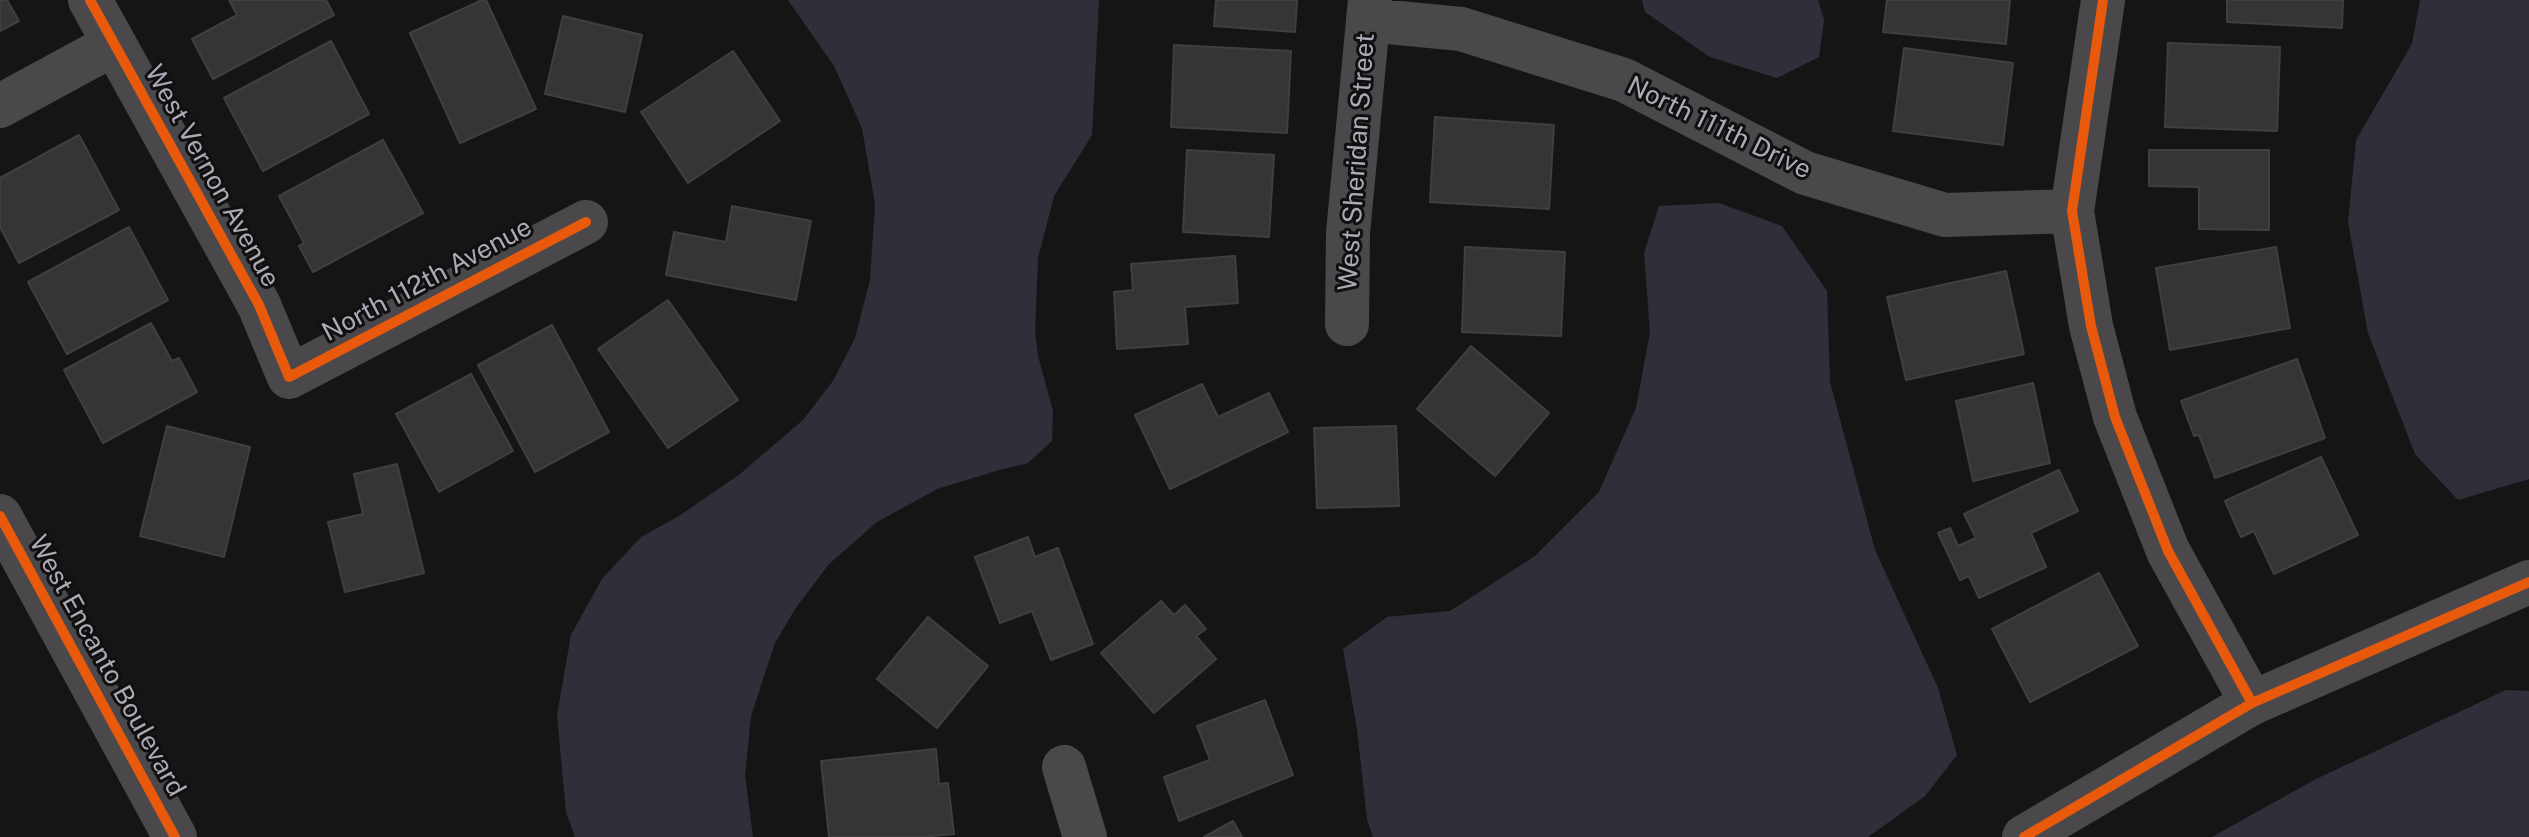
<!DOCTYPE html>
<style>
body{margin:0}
canvas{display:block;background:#161516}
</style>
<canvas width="2529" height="837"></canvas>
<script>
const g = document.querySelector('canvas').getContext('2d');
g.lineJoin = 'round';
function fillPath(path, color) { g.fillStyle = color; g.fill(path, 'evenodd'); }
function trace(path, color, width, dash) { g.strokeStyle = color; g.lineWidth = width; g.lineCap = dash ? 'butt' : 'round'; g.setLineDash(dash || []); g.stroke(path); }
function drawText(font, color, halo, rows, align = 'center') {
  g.font = font + ' "Public Sans",sans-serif'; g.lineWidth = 6; g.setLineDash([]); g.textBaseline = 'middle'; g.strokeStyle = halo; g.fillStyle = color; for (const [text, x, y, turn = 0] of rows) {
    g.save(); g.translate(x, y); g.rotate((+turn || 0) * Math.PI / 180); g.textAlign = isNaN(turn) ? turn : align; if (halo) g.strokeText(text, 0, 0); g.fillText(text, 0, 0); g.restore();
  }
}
fillPath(new Path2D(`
 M788,0H1099L1092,135L1054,196L1038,258L1035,330L1038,356L1053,411L1052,441L1028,463L999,470L937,489L877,522L829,564L795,609L775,643L751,716L745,776L753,837H575L566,812L557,715L571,635L602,579L641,537L679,516L740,474L803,420L833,381L855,338L870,280L875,204L862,128L834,66Z
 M1642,0H1818L1824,20L1819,57L1777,78L1710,57L1645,12Z
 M2420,0H2529V479L2458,500L2415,454L2368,333L2348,222L2356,140L2412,44Z
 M1719,203L1782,226L1827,291L1830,382L1875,550L1938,688L1957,755L1925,796L1868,837H1373L1367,819L1357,729L1343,649L1387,617L1450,611L1535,556L1599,492L1636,408L1650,332L1644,253L1659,206Z
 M2506,690L2529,691V837H2212L2314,780Z`), '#312e39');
const building = new Path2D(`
 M0,0H7L19,21L0,31Z
 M229,0H326L334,15L213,79L192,39L237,15Z
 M482,0H486L536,109L460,143L410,33Z
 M1216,0H1297L1295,32L1214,26Z
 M1887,0H2010L2006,44L1883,32Z
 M2227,0H2343L2342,28L2227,22Z
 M563,16L642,35L625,112L545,94Z
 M331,41L369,114L263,171L224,98Z
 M2168,43L2280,47L2277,131L2165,127Z
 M1174,45L1291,51L1287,133L1171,127Z
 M1904,48L2013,63L2003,145L1893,131Z
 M733,51L780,121L688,183L641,112Z
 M1435,117L1554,125L1549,209L1430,202Z
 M79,135L119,210L19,263L0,227V178Z
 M383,140L423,213L313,272L299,246L304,243L279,196Z
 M1187,150L1274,155L1269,237L1183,232Z
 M2149,150H2269V230L2199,229V187L2149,186Z
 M732,206L811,221L796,300L666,275L674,232L726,242Z
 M129,227L168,300L67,354L28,282Z
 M1465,247L1565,252L1561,336L1462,332Z
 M2276,247L2290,328L2170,350L2156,268Z
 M1235,256L1238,303L1185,307L1188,344L1117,349L1114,292L1133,290L1131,264Z
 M2006,271L2024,354L1906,380L1887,297Z
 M668,300L738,400L668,448L598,349Z
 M151,323L172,361L179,358L197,392L103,443L64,370Z
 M552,325L609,432L535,472L478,365Z
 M1471,346L1549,413L1495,476L1417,409Z
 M2297,359L2325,438L2215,478L2199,435L2194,436L2181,401Z
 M471,374L513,451L439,492L396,414Z
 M2033,383L2050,463L1973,481L1956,401Z
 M1202,384L1218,417L1269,393L1288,432L1170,489L1135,415Z
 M167,426L250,447L224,557L140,536Z
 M1396,426L1399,506L1317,508L1314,428Z
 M2321,457L2358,535L2274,574L2254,531L2241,537L2225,501Z
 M397,464L424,573L345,592L328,522L363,514L354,474Z
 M2059,470L2078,511L2031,533L2046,567L1979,598L1969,576L1960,580L1938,533L1950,528L1958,546L1976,538L1964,514Z
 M1028,537L1035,557L1058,548L1093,644L1051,660L1032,611L1000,623L975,557Z
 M2099,573L2138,646L2030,702L1992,629Z
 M1161,601L1174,615L1185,605L1206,629L1196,636L1216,659L1154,713L1101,653Z
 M928,617L988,666L937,728L877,679Z
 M1265,700L1293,775L1179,821L1164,777L1210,760L1197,726Z
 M936,749L939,784L948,783L954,834L922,837H829L821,761Z
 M1233,821L1242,837H1204Z`);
fillPath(building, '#363436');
trace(building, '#413e42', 2);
trace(new Path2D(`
 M90,0L259,305L289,377L586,222
 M2103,0L2072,211L2091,326L2115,417L2168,551L2252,703
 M1368,20L1461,29L1624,80L1805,173L1945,215L2072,211
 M0,106L114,44
 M1347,324L1348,233L1370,0
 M0,516L175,837
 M1064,767L1085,837
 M2024,837L2252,703L2529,582`), '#4a484b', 44);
trace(new Path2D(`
 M90,0L259,305L289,377L586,222
 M2103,0L2072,211L2091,326L2115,417L2168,551L2252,703
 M0,516L175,837
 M2024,837L2252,703L2529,582`), '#e8590c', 10);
drawText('26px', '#afa8b5', '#111011', [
 ["North 111th Drive",1719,128,26],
 ["West Sheridan Street",1357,162,-86],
 ["West Vernon Avenue",212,176,61],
 ["North 112th Avenue",427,280,-28],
 ["West Encanto Boulevard",107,666,61]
]);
</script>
